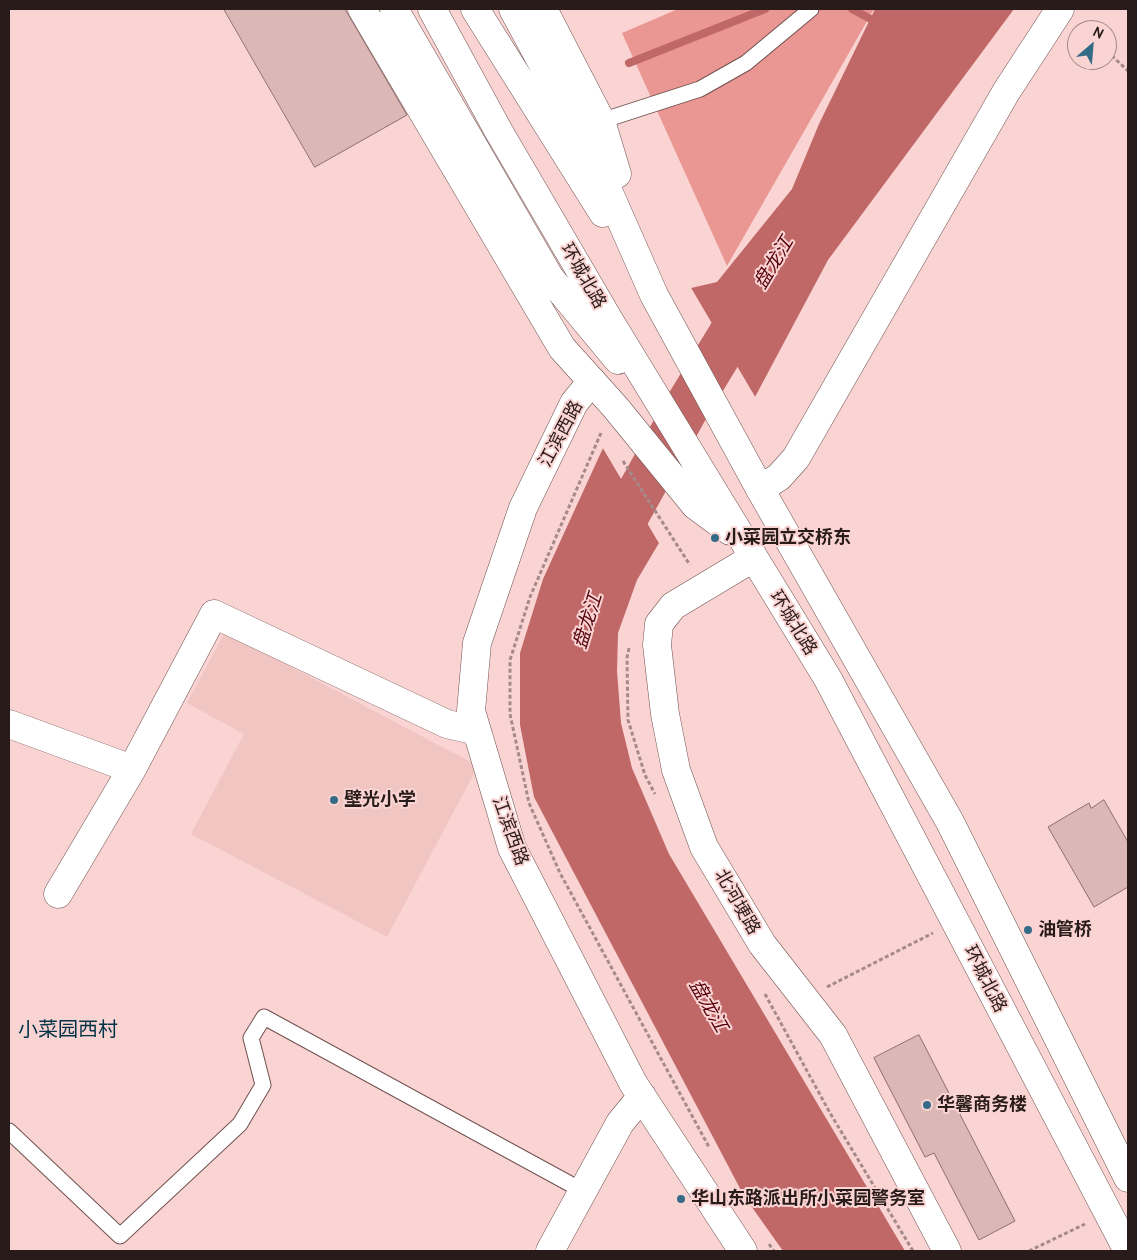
<!DOCTYPE html>
<meta charset="utf-8">
<style>
body{margin:0}
#map{position:relative;width:1137px;height:1260px;overflow:hidden;background:#f9d4d2;font-family:Cabin,sans-serif}
canvas{display:block}
.frame{position:absolute;inset:0;border:10px solid #281b1a;pointer-events:none}
.north{position:absolute;left:1067px;top:20px;width:50px;height:50px;box-sizing:border-box;background:#f9d4d2;border:1px solid #a58a88;border-radius:50%;rotate:27deg;font-size:14px;font-weight:700;line-height:20px;text-align:center;color:#281b1a}
.north::after{content:'';display:block;margin:auto;width:18px;height:22px;background:#346b86;clip-path:polygon(50% 0,100% 100%,50% 72%,0 100%)}
</style>
<div id="map">
<canvas width="1137" height="1260"></canvas>
<div class="frame"></div>
<div class="north">N</div>
</div>
<script>
const g = document.querySelector('canvas').getContext('2d');
g.lineJoin = 'round';
function fillPath(path, color) { g.fillStyle = color; g.fill(path, 'evenodd'); }
function trace(path, color, width, dash) { g.strokeStyle = color; g.lineWidth = width; g.lineCap = dash ? 'butt' : 'round'; g.setLineDash(dash || []); g.stroke(path); }
function drawText(font, color, halo, rows, align = 'center') {
  g.font = font + ' Cabin,"Noto Sans SC",sans-serif'; g.lineWidth = 4; g.setLineDash([]); g.textBaseline = 'middle'; g.strokeStyle = halo; g.fillStyle = color; for (const [text, x, y, turn = 0] of rows) {
    g.save(); g.translate(x, y); g.rotate((+turn || 0) * Math.PI / 180); g.textAlign = isNaN(turn) ? turn : align; if (halo) g.strokeText(text, 0, 0); g.fillText(text, 0, 0); g.restore();
  }
}
fillPath(new Path2D(`
 M225,632L478,766L387,937L191,834L244,734L187,703Z`), '#f1c5c2');
fillPath(new Path2D(`
 M678,9H874L727,266L622,33Z`), '#ea9693');
fillPath(new Path2D(`
 M875,9H1014L828,260L755,397L691,288L717,282L792,189L819,124Z
 M603,448L659,543L637,580L618,633L617,671L621,723L632,768L669,854L905,1251H783L744,1196L534,797L520,725V653L543,579Z`), '#c06867');
fillPath(new Path2D(`
 M691,288L755,397L753,399L689,291Z
 M605,446L661,540L659,543L603,448Z`), '#f9d4d2');
trace(new Path2D(`
 M852,9L878,23
 M629,63L765,9`), '#c06867', 8);
trace(new Path2D(`
 M610,558L624,520L688,405L756,293`), '#c06867', 45);
const building = new Path2D(`
 M224,9H345L407,115L315,167Z
 M1104,800L1128,842V887L1094,907L1048,827L1089,803L1091,808Z
 M919,1035L1015,1221L979,1240L934,1153L925,1157L874,1058Z`);
fillPath(building, '#dbb7b5');
trace(building, '#8e6e6c', 1);
const lane = new Path2D(`
 M601,121L700,89L746,63L811,9
 M9,1131L120,1236L240,1124L263,1085L251,1038L264,1017L583,1191`);
const street = new Path2D(`
 M592,381L574,403L523,508L477,643L471,711L512,848L633,1083L743,1251
 M760,489L779,477L796,458L1006,92L1060,9
 M753,558L673,606L659,624L657,645L665,714L676,770L704,847L762,944L833,1035L947,1251
 M9,724L132,769
 M58,894L132,769L214,614L447,724L477,731
 M550,1251L620,1123L642,1096`);
const primary = new Path2D(`
 M362,9L562,348L616,408L695,505L730,531
 M394,9L550,278L618,360
 M432,9L498,130L609,320L828,679L1128,1251
 M475,9L603,213
 M513,9L553,83L584,136L654,295L760,489L950,822L1128,1178
 M543,9L601,121L617,174`);
trace(lane, '#705150', 17);
trace(street, '#705150', 29);
trace(primary, '#705150', 29);
trace(new Path2D(`
 M1079,25L1085,30
 M1107,51L1128,71
 M601,433L530,597L510,660V714L529,803L560,873L709,1147
 M623,461L690,565
 M629,648L627,658L628,720L645,775L655,794
 M827,987L933,933
 M765,994L830,1113L913,1251
 M769,1244L774,1251
 M1029,1251L1085,1224`), '#a68a89', 3, [4, 2.5]);
trace(lane, '#fff', 15);
trace(street, '#fff', 28);
trace(primary, '#fff', 28);
for (const [x, y, r, color] of [
 [715,538,5,"#346b86"],
 [334,800,5,"#346b86"],
 [1028,930,5,"#346b86"],
 [927,1105,5,"#346b86"],
 [681,1199,5,"#346b86"]
]) { const dot = new Path2D(); dot.arc(x, y, r, 0, 2 * Math.PI); g.fillStyle = color; g.fill(dot); trace(dot, '#f9d4d2', 2); }
drawText('18px', '#281b1a', '#f9d4d2', [
 ["环城北路",583,276,60],
 ["江滨西路",561,434,-62],
 ["环城北路",793,623,58],
 ["江滨西路",510,831,70],
 ["北河埂路",737,902,60],
 ["环城北路",985,979,63]
]);
drawText('bold 18px', '#281b1a', '#f9d4d2', [
 ["小菜园立交桥东",725,538],
 ["壁光小学",344,800],
 ["油管桥",1038,930],
 ["华馨商务楼",937,1105],
 ["华山东路派出所小菜园警务室",691,1199]
], 'left');
drawText('italic 19px', '#56020e', '#f9d4d2', [
 ["盘龙江",774,263,-59],
 ["盘龙江",588,621,-73],
 ["盘龙江",708,1006,60]
]);
drawText('20px', '#013246', '#f9d4d2', [
 ["小菜园西村",68,1030]
]);
</script>
